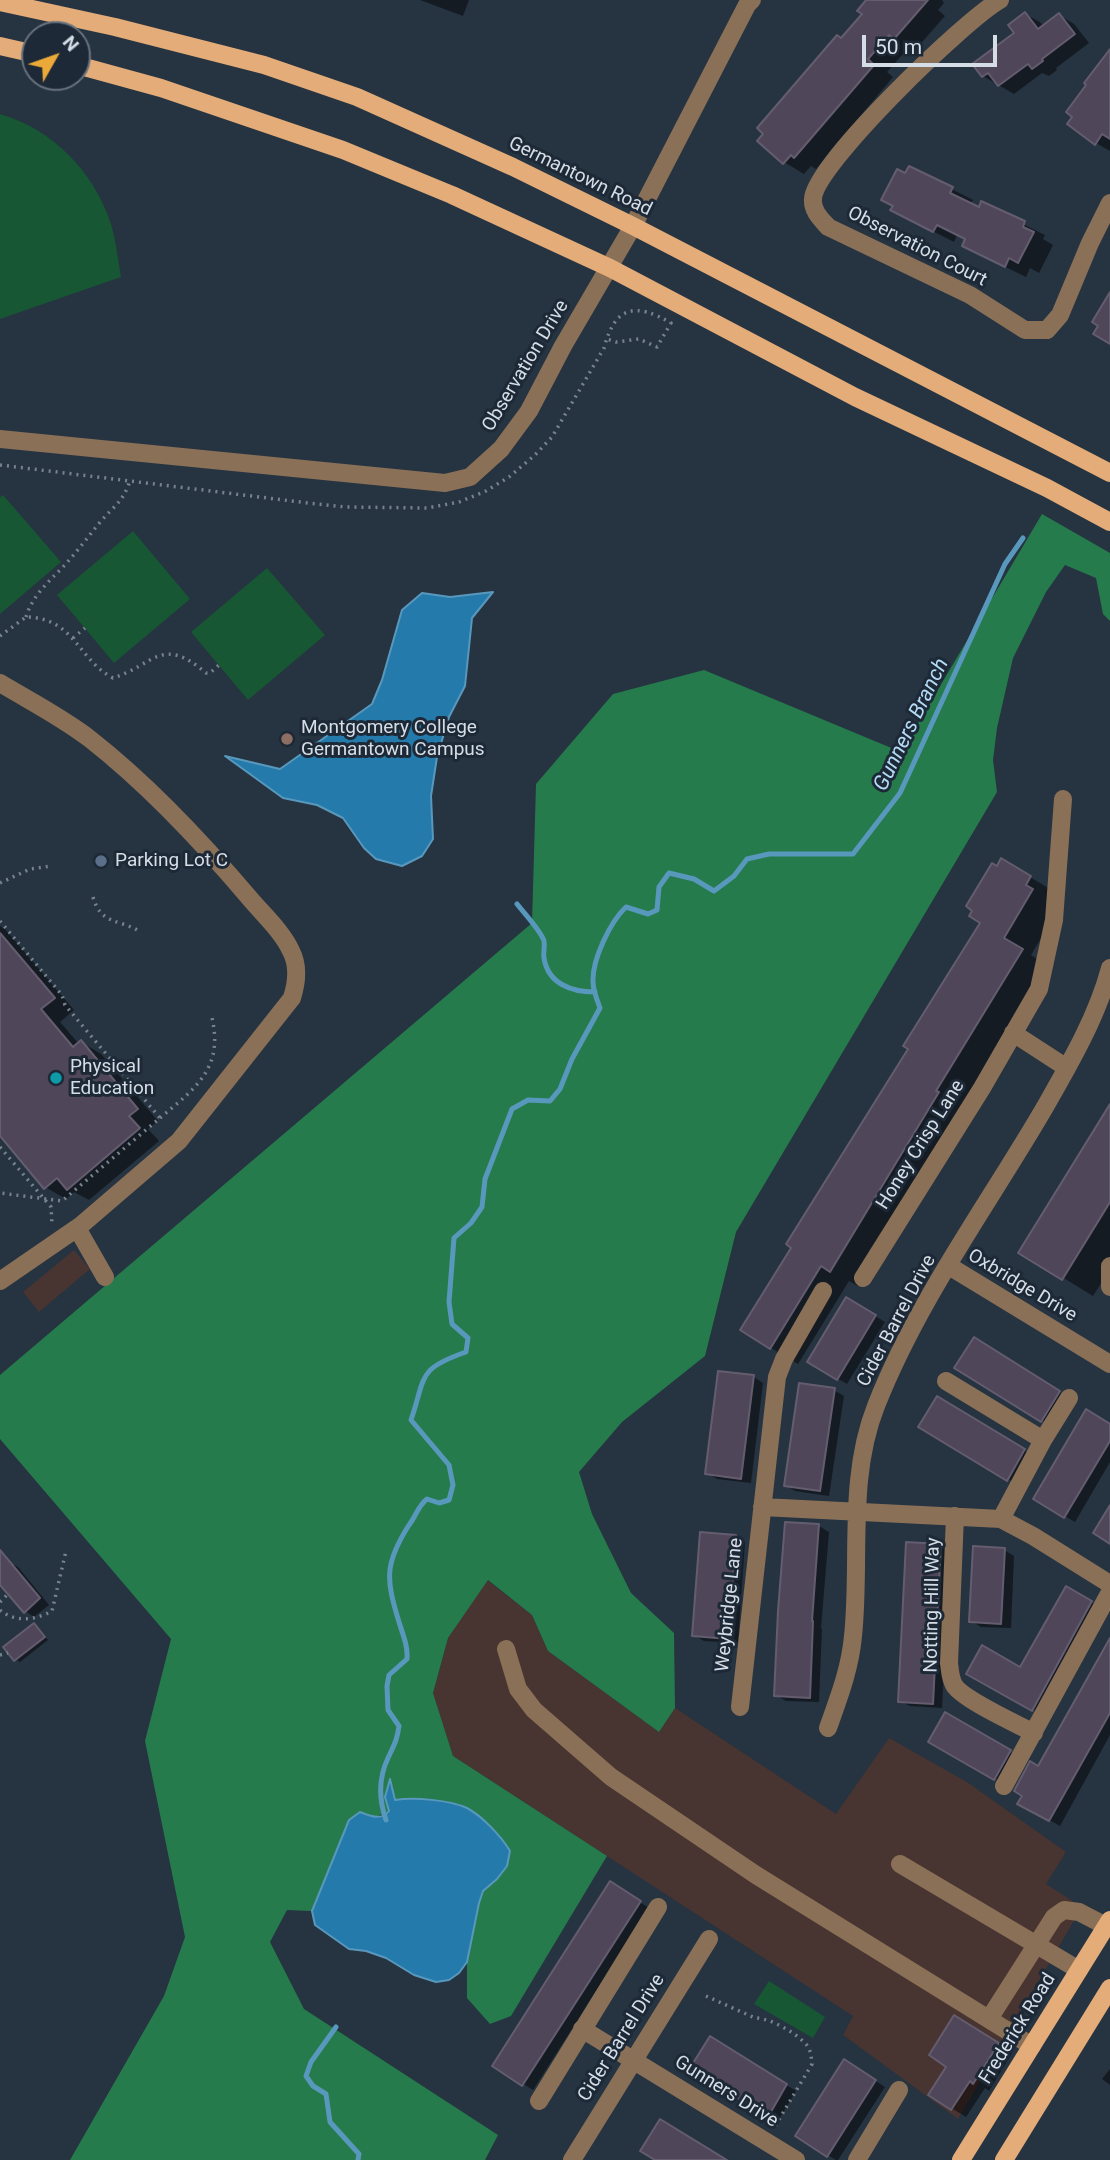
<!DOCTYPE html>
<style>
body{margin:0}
#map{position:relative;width:1110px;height:2160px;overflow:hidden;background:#263341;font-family:Roboto,sans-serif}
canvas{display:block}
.north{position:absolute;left:21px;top:21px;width:70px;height:70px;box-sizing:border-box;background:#1d2937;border:2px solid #67717d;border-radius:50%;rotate:50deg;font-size:19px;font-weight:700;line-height:28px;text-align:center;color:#d5dde7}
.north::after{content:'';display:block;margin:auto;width:24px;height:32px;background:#eba939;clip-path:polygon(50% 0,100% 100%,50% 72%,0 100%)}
.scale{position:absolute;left:862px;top:35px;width:135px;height:32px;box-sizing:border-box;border:4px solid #d5dde7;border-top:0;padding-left:9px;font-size:21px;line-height:24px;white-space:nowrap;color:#d5dde7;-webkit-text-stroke:5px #1d2937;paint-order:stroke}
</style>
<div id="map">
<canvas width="1110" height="2160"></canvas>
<div class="north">N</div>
<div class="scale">50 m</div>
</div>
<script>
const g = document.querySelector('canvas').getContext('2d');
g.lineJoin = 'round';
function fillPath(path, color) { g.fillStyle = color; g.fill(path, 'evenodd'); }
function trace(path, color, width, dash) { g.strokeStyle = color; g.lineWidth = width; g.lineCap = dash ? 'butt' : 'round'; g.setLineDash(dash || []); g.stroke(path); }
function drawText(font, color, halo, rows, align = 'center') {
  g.font = font + ' Roboto,sans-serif'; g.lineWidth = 6; g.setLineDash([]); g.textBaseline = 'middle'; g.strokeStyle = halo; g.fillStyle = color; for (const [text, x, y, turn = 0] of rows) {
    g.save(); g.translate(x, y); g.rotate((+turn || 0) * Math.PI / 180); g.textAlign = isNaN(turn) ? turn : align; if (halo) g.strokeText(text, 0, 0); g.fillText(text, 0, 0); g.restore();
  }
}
fillPath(new Path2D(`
 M74,1250L90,1269L39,1312L23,1292Z
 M487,1580L532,1615L548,1651L659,1732L675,1708L836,1814L889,1738L967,1782L1066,1852L1046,1884L1082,1907L958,2119L843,2035L853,2016L453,1756L433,1693L448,1638Z`), '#483430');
fillPath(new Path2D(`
 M0,114C53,129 94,172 111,224C116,241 118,260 121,277L0,319Z
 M3,495L61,562L0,614V497Z
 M133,531L190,599L114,663L57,595Z
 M267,568L325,635L248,700L191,632Z
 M769,1981L825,2017L813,2038L754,2004Z`), '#175734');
fillPath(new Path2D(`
 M1042,514L1110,553V621L1103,614L1096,578L1065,565L1046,592L1013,658L997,728L993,760L997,792L736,1232L705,1356L622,1422L579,1472L592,1514L631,1593L674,1633L675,1708L659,1732L548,1651L532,1615L488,1580L448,1638L433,1693L453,1756L607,1856L511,2016L490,2024L467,1998V1962L479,1903L483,1891L497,1879L407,1798L395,1800L390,1811L373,1818L349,1820L312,1911L287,1910L270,1942L304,2009L498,2135L485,2160H70L164,1996L185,1937L145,1741L171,1639L0,1439V1375L532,923L536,784L613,694L704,670L901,752Z`), '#267b4c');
const water = new Path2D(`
 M493,592L472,618L465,686L449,717L437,757L431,796L433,839L422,856L402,866L376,859L364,848L343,818L317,805L283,798L225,756L280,769L372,704L382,680L402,610L422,593L450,597Z
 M390,1779L395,1800C414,1797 450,1800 467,1808C482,1816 501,1836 510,1851L507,1866L497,1879L483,1891L479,1903L467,1962L459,1973L449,1980L436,1982L414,1975L386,1958L366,1951L349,1949L315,1925L312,1911L349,1820L360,1812C370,1816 381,1821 389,1811L385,1797Z`);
fillPath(water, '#247aab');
trace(water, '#5998bd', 2);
fillPath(new Path2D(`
 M420,0H469L463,16Z
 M868,0H942L944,3L938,10L945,16L916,49L910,46L887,72L893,77L816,169L811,166L804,174L784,162L842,40L864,14Z
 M1025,14L1040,22L1044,27L1059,15L1074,24L1089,43L1056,68L1057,70L1049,76L1042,73L1014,94L983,76L1016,33Z
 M1110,52V151L1096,143Z
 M910,168L973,200L970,205L979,209L982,204L1045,235L1043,239L1053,245L1039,273L1030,268L1026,277L985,257L967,240L957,235L954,242L913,221L906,176Z
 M1002,860L1058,894L1060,906L1031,955L1049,967L966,1110L858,1286L849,1281L798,1364L771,1348L911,1048L982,922L998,868Z
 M0,926L5,929L74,1010L60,1022L79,1044L81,1042L101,1054L158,1121L148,1129L159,1141L89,1200L74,1192L66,1199L45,1187L0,1133Z
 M1110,1107V1269L1093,1296L1021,1252Z
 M847,1299L885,1322L847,1384L809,1362Z
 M974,1340L1069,1398L1052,1426L957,1368Z
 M754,1377L763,1383L751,1483L717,1479L707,1473Z
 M834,1390L844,1396L829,1496L795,1491L786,1485Z
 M937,1398L1034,1456L1018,1485L920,1426Z
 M1110,1426V1462L1075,1522L1035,1498Z
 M819,1526L829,1532L821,1628L822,1629L819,1702L786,1701L776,1695Z
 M735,1537L745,1542L738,1643L704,1641L694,1635Z
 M940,1546L950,1551L942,1708L910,1706L900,1701Z
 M1004,1550L1014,1556L1011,1628L981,1627L971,1621Z
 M8,1562L18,1567L49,1605L34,1617L25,1611L0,1582V1568Z
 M1067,1588L1101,1608L1043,1715L968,1673L1021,1669Z
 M35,1625L48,1640L20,1662L15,1659Z
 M1110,1641V1735L1060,1826L1020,1803Z
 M945,1715L1019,1757L1005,1784L931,1741Z
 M610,1883L649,1908L533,2090L494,2065Z
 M969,2026L1012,2053L989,2091L985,2088L966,2117L930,2095L949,2066Z
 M710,2038L796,2091L778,2121L692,2068Z
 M855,2067L885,2087L838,2160H836L797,2136Z
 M1110,2069V2085L1102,2079Z`), '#0007');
trace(new Path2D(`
 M517,904C524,913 541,931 544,941C545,947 543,953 544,958C548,984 572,992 595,992
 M386,1820C379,1800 378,1779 388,1758C394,1745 397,1741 399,1726L388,1710L387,1686L389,1675L407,1659C408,1646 403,1635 399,1622C386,1580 384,1564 409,1525C416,1516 418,1506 427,1499L439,1503L449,1500L453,1485L449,1465L411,1420C426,1376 417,1369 466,1352L468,1338L452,1324L449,1302L454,1238L471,1223L482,1207L485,1179L512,1109L528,1100L550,1101L560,1089L572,1059L600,1008C597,1000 593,990 593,982C592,960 610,922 626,907L648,914L657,910L659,887L669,873L694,879L714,891L734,876L747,859L769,854H853L900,793L1005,564L1023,538
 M336,2027L311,2062L306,2076L313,2086L326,2094L330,2122L359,2154L358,2160`), '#5998bd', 5);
const building = new Path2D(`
 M866,0H928L894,39L889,35L868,59L874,65L794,158L791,155L783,164L757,141L763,134L757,128L837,35L841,38L862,14L857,11Z
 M1025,12L1038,29L1059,13L1075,34L1042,59L1043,61L1032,69L1028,64L998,86L988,73L982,77L972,64L1014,33L1008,25Z
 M1110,49V139L1102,134L1095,145L1067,124L1072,117L1066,112L1086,85L1084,83Z
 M909,166L953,187L950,193L979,207L981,201L1025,221L1023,227L1034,232L1018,263L1009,258L1005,267L962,246L965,239L937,225L933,232L890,210L893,206L881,200L897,169L905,173Z
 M1110,292V344L1093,334L1098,326L1092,322Z
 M1001,858L1031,876L1026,885L1033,889L1004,938L1023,949L936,1091L939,1092L830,1272L821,1266L770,1349L740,1330L791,1248L786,1244L908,1049L903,1046L980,923L969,916L972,911L966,906L992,863L997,866Z
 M0,933L55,998L41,1009L73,1047L81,1040L138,1109L129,1116L140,1128L67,1190L57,1178L44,1189L0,1136Z
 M1110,1104V1202L1062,1280L1018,1253Z
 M846,1297L876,1315L837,1380L807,1362Z
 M974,1337L1060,1391L1041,1422L954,1368Z
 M718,1371L754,1375L741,1479L705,1474Z
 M799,1383L835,1388L820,1491L784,1486Z
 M937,1396L1025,1449L1007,1481L918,1427Z
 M1086,1409L1110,1424V1441L1064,1518L1033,1499Z
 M1110,1505V1544L1093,1533Z
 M785,1522L819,1524L812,1621H813L810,1698L774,1696L778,1611Z
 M700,1532L736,1535L729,1639L692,1636Z
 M906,1542L941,1544L933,1704L898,1702Z
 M973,1546L1005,1548L1001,1624L969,1622Z
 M0,1550L40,1598L24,1613L0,1585Z
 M1066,1586L1092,1601L1032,1711L966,1674L982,1645L1020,1667Z
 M34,1623L45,1637L14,1661L3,1647Z
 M1110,1638V1713L1049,1821L1017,1804L1022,1796L1014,1791L1030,1761L1038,1766Z
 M945,1712L1011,1750L994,1780L928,1742Z
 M610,1881L641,1901L522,2086L492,2066Z
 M954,2015L999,2043L973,2084L970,2081L951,2110L928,2095L946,2067L929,2055Z
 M710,2036L787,2084L768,2117L690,2068Z
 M844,2059L876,2080L827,2157L795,2136Z
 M660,2119L727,2160H655L640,2151Z`);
fillPath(building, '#4f4759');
trace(building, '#645c6f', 2);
trace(new Path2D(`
 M0,465L308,503L346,507L427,508L459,502L486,491L509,477L535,455L552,437L604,348C615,306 635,302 671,323L657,347L639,339L616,342L607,339
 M26,617C32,597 47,583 62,568C76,553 88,537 101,521C115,505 122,503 130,481
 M0,636L26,617C75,618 78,660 113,678C156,664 161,635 206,673H210L219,665
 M73,638L85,628
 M0,883L30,869L51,866
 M93,897C101,925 119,919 139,931
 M0,921L62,995L65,1005L160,1118L62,1201L0,1193
 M160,1118C197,1087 225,1067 211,1014
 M0,1147L51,1207L52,1224
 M0,1602L8,1594
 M0,1610C15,1623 36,1620 52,1611L66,1551
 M0,1655L8,1653
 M706,1996L755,2018C770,2018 794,2032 805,2043C811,2049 811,2056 812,2064L774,2128`), '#78838f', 3.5, [2, 5]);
trace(new Path2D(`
 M1000,0C966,19 814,165 813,199C812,211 821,219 828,227L970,295L1025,330H1047L1060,315L1090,243L1110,203
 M0,439L445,483L470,477L501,449L529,411L563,346L633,226L747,5L752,0
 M0,683C30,701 63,718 90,739C150,786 203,843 252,901C265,916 283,933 291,951C299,966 297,982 292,998L179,1141L80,1226L0,1281
 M1013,1033L1067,1068
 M77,1228L105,1277
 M949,1266L1110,1364
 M1110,1266V1287
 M863,1278L982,1088L1039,989L1054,920L1063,799
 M946,1381L1043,1440
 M762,1507L1001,1519L1033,1536L1110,1584
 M955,1516L949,1663C950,1670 950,1678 954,1685C962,1699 1017,1724 1034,1733
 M1001,1519L1043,1440L1069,1398
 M506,1649L518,1689L534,1710L611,1777L756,1875L1032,2046
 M740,1707L777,1377L784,1359L823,1291
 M828,1728C839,1697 850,1669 853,1636C861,1561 847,1479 876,1406C918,1299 988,1205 1045,1107C1070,1063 1097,1017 1110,968
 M1004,1786L1110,1592
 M900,1864L1079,1970
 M989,2019L1054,1917L1064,1910L1079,1912L1106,1926
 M582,2029L796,2160
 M539,2101L658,1907
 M572,2160L709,1939
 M857,2160L899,2090`), '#8a7057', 18);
trace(new Path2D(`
 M0,2L115,27L264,65L357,97L513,167L633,226L1110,473
 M0,46L35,54
 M77,65L161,88L343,150L452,195L610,268L855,397L1047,488L1110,522
 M961,2160L1110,1920
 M1004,2160L1110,1988`), '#e3ac78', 18);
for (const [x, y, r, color] of [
 [287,739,7,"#8d6e63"],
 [101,861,7,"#5c6f8a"],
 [56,1078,7,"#0f9aa8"]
]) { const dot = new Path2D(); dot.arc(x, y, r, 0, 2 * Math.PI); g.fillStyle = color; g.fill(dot); trace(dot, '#1d2937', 2.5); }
drawText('19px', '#d5dde7', '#1d2937', [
 ["Germantown Road",580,177,26],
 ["Observation Court",917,247,27],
 ["Observation Drive",526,366,-59],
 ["Honey Crisp Lane",921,1145,-58],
 ["Oxbridge Drive",1022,1286,31],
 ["Cider Barrel Drive",897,1321,-62],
 ["Weybridge Lane",730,1605,-84],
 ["Notting Hill Way",933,1605,-89],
 ["Frederick Road",1018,2029,-58],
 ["Cider Barrel Drive",622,2038,-58],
 ["Gunners Drive",726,2092,32]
]);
drawText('19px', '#d5dde7', '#1d2937', [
 ["Montgomery College",301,728],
 ["Germantown Campus",301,750],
 ["Parking Lot C",115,861],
 ["Physical",70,1067],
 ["Education",70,1089]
], 'left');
drawText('italic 21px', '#b4dbf6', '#1d2937', [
 ["Gunners Branch",912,725,-64]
]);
</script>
